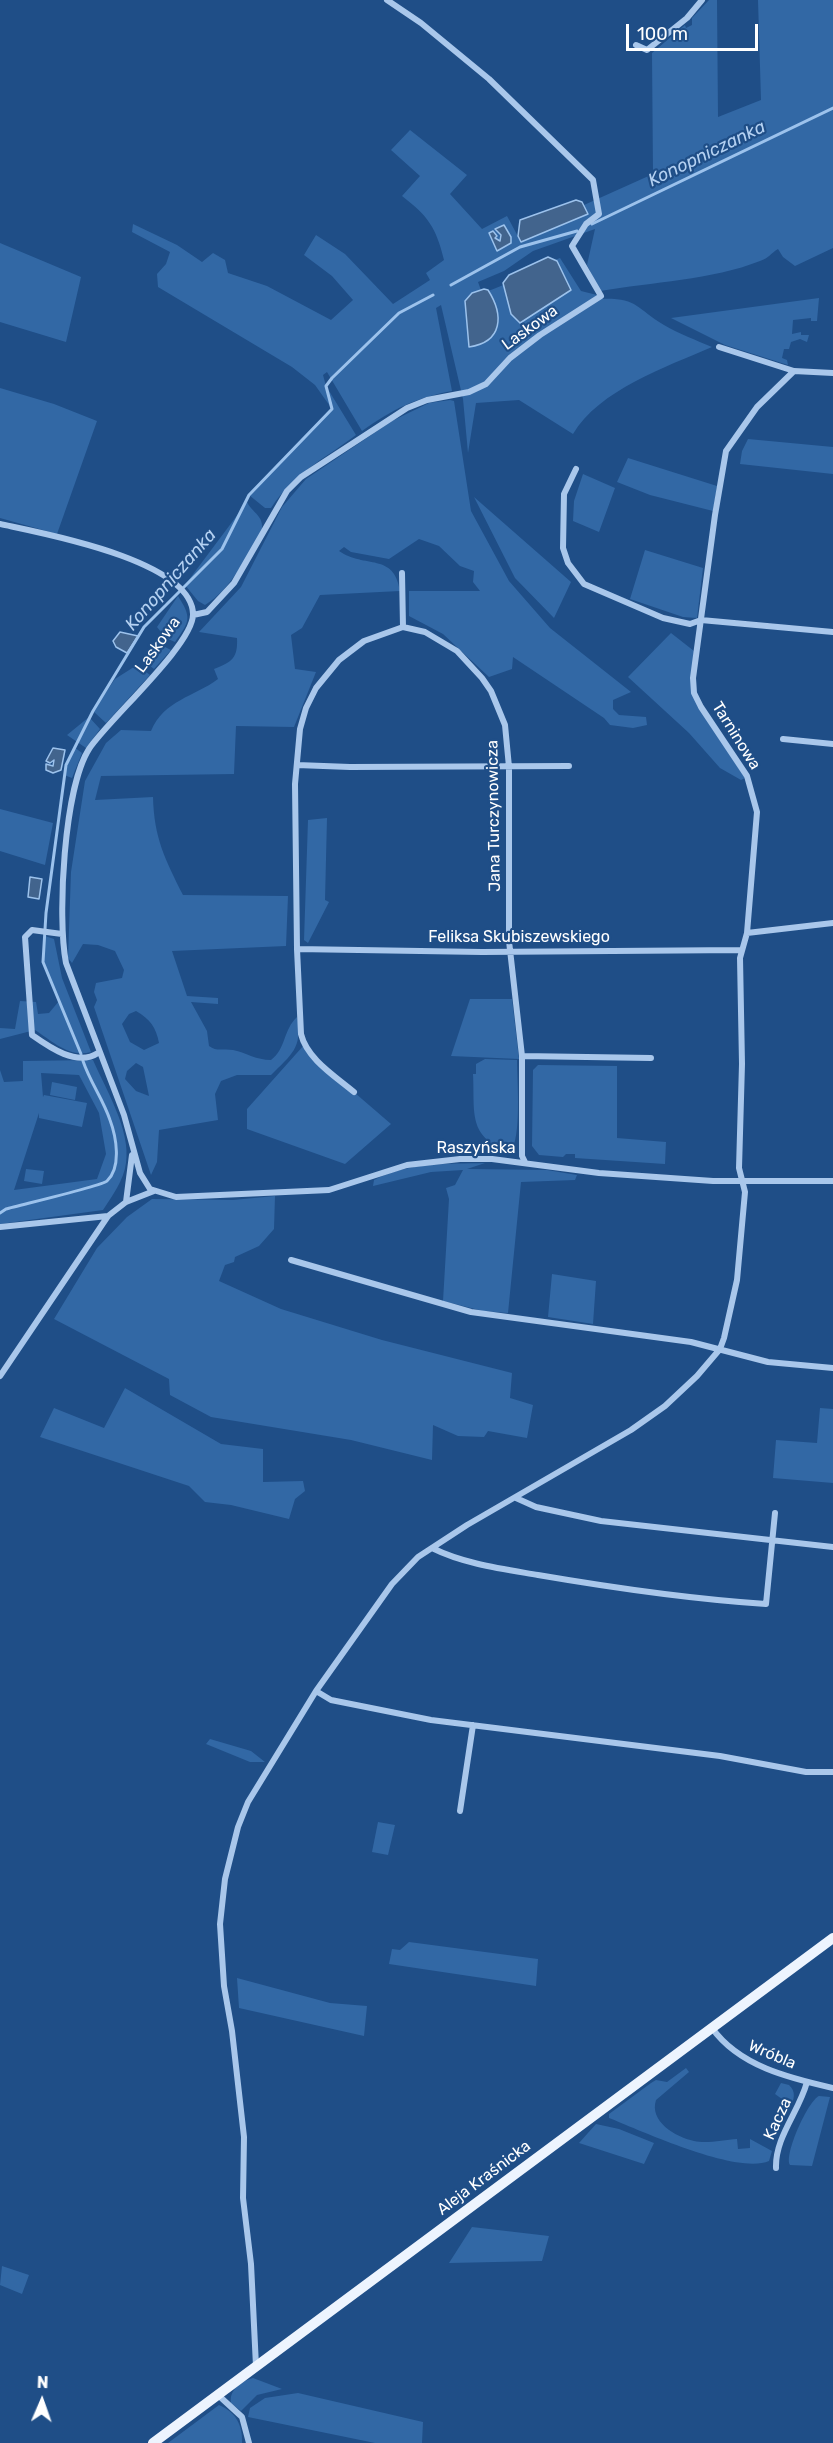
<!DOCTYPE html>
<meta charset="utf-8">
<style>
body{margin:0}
#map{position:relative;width:833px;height:2443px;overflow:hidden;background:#1f4e87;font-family:Rubik,sans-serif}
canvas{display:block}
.north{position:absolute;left:12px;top:2371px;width:60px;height:60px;-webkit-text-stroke:4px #1f4e87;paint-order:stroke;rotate:2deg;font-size:16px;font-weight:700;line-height:24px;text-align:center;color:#fff}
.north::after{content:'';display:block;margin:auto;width:21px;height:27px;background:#fff;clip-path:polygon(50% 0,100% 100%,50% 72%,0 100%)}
.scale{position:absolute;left:626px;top:24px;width:132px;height:27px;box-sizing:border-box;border:3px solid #fff;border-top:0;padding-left:8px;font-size:18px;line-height:21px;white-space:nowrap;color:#fff;-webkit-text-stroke:4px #1f4e87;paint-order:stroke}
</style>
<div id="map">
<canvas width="833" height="2443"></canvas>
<div class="north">N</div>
<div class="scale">100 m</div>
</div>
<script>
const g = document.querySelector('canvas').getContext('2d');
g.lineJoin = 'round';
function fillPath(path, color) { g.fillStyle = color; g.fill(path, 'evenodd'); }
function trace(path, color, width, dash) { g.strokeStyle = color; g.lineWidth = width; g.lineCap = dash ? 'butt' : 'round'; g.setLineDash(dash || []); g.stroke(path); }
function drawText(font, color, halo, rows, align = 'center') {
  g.font = font + ' Rubik,sans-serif'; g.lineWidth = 4.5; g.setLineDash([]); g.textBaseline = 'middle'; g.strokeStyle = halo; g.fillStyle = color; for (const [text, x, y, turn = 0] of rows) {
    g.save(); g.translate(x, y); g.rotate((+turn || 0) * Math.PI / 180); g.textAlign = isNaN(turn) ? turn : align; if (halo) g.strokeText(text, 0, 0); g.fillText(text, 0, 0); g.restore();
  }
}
fillPath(new Path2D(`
 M709,0H717L718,117L761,100L758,0H833V248L795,266L783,257L778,249C771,253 769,258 760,261C712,280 652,282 600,291L587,265L595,229L533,251L504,271L478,282L482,293C510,285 533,268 560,258L581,291L601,296L597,299C638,297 634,307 664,325C679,334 696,340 712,347C666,367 599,390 573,434L519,400L476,403L468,453L463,399L441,305L436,308L452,391C415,398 393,409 362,431L327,372L323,375L326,386L356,435C323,460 295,472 271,508H265L249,495L332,409L315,385L292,367L158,287L157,274L166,264L170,252L132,232L133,224L177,245L202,262L213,253L225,260L228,273L267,286L331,320L353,300L332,276L304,255L316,235L345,254L393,304L430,280L426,273L444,260C436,227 428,216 402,196L420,176L391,150L410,130L467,175L450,194L482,229L507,216L521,242L587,214L584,205L653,174L652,53L685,25L686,28L692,25V18Z
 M0,243L81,277L66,342L0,322Z
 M819,298L817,321H811V318L793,320L792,334L801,332V335H809L807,342L800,339L791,342L789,349H784L782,358L787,360L788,365L725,345L671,318Z
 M0,388L54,404L97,421L57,534L0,518Z
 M450,400L454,401L471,511L509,581L550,628L631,692L613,700V709L619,715L646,717L647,725L633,728L610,725L604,718L513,657L512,669L489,677L443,634L409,616V591H480L473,582L474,571L460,566L439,546L419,539L389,559L351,552L344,547L339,551C365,569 394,552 400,591L320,595L302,628L291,635L295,669L316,672L294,727L236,726L234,774L101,776L95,800L153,797C154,838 165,859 183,895L288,896L286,946L172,951L187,996L218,998V1004L191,1002L207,1031L209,1046C217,1052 223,1048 233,1050C247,1053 256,1060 271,1060C286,1049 283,1030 297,1017C303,1048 291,1055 271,1075H237L221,1081L215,1094L218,1120L159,1130L157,1162L151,1175L94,1007L97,1000L94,992L96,983L122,978L124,970L115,951L98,945L83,944L72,963L68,958L71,872L85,781L106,743L121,730L151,731C164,700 194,697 218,679L214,669C232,662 238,658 237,638L199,632L241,587L282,507L306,479L392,421L429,403ZM136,1011C150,1019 156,1027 159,1043L144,1050L130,1042L122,1024L129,1014ZM136,1063L143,1067L149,1096L136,1091L125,1079L127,1071Z
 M748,439L833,447V474L740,464L742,451Z
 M628,458L717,486L713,511L650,495L617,482Z
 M583,474L615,488L599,532L573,521L574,501Z
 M474,497L571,582L554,618L515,578Z
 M247,502C253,514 264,515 262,531C246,556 232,589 205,605L198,601L185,585Z
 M645,550L703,568L697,618L683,617L630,599Z
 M178,596C192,618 190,621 175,642L159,635L161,632L157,627Z
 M671,633L694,651L691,693L745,778L741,780L720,768L689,733L628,677Z
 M155,642L171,650L154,669L145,662Z
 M137,665L150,675L106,723L93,711L115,679Z
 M89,717L100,729L86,748L67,735Z
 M74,747L82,753L72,778L64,775Z
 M0,809L53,823L45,865L0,851Z
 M327,818L325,900L329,902L308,943L304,940L308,820Z
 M45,936L54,939L62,978L91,1052C69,1058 52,1041 35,1030L0,1039V1028L15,1029L20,1001L36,1002L38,1014L49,1013L59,1001L43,962Z
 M470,999H512L519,1059L451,1056Z
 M304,1045L319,1062L391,1124L345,1164L247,1129V1109Z
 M485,1059L517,1060C517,1080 522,1139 510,1152C467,1137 475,1113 473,1074H476V1064Z
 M93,1060C106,1090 131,1130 126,1163C124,1180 112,1196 103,1210L0,1224V1070L4,1082L23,1081V1061ZM41,1073L79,1075L99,1113L106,1154L97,1179L14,1190L39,1113V1118L82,1127L87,1103L44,1095L43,1097Z
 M538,1065L617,1066V1138L666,1142L665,1164L575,1158V1154H566L563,1157L539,1155L532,1146L533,1070Z
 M52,1082L77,1087L75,1100L50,1095Z
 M485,1163L467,1169L547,1170L577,1175L575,1180L521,1182L508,1313L483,1311L443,1301L449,1199L446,1188L455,1185L463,1170L431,1172L373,1186L374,1180C409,1162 447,1164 485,1163Z
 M26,1169L44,1171L42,1184L24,1181Z
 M275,1196L274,1229L259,1246L235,1257L234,1262L225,1265L219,1281L281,1309L382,1340L512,1373L510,1398L533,1405L527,1438L488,1431L484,1437L458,1436L433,1425L432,1460L351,1440L211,1417L170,1395L169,1379L54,1319L97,1248L127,1217L152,1199L233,1200Z
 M552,1274L596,1281L593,1324L548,1317Z
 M125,1388L221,1444L263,1449V1482L303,1481L305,1491L295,1499L289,1519L231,1505L205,1502L189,1486L40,1437L54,1408L104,1428Z
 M820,1408L833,1409V1483L773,1478L776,1440L817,1443Z
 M210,1739L251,1751L265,1762H250L206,1744Z
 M378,1822L395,1825L388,1855L372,1852Z
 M409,1942L538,1959L536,1986L389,1964L392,1949L400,1950Z
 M237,1978L330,2003L367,2006L364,2036L239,2008Z
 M686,2068L689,2072L656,2100C649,2121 675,2137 694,2141C706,2144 724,2140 737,2139L738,2149L750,2148V2139L772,2151L769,2161C737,2175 642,2131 609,2118V2114L651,2083L656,2080L667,2082Z
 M781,2083L789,2085C796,2091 795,2100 789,2108L779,2104L782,2099L775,2094Z
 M819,2096L830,2097L812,2166L790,2165C784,2154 808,2101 819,2096Z
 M596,2124L619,2129L654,2143L644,2164L579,2143Z
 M472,2227L549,2236L542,2261L449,2263Z
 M2,2266L29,2275L22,2294L0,2285Z
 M253,2378L282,2389L257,2395L241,2411L231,2403C229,2390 241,2381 253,2378Z
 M298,2393L423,2422L422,2443H375L248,2417L250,2408L265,2398Z
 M219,2405C236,2412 243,2426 242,2443H168Z`), '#3268a5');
const water = new Path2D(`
 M576,200L582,202L588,214L521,242L518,236L520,220Z
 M504,225L511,237V243L497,251L489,233L493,231L497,236L495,238L500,241L501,235L495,229Z
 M548,257L557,261L571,290L520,323L511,314L503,283L509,275Z
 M484,289L488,290C504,315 503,342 469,347L465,301L472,293Z
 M120,632L138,636L127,653L116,647L113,641Z
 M53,748L65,750L61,770L53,773L46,770V764L53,766L54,760L50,763L46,761Z
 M30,877L42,879L39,899L28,897Z`);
fillPath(water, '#42648d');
trace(water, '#9cc2ec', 1.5);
trace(new Path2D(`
 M592,224L833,108
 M451,285L520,247L577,231
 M81,1054L43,962L46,913L66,765L93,711L144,627L222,549L249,495L332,409L326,386L332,378L399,313L433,295
 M0,1213L6,1209C20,1205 102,1186 107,1181C122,1167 116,1136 110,1120C103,1099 90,1082 83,1061`), '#9cc2ec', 3);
trace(new Path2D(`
 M636,45L647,50L687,18L702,0
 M719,347L794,371
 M576,469L564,494L563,548L568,563L584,584L663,618L690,624L701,620L833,632
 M0,524C41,533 192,560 193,614C194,644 108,720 89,749C64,788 57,917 66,963L124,1115L140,1173L150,1189L176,1197L329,1190L407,1165L460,1159H492L599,1173L713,1181H833
 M402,573L403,627
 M193,615L207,612L234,583L287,491L301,477L407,408L427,400L469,392L486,384L510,358L540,335L601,296L572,246L586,224L599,214L593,180L489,79L421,23L387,0
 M783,739L833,744
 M297,765L350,767L569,766
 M747,933L833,923
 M62,934L32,930L25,937L32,1035C49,1047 77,1067 98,1053
 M297,949L482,952L742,950
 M522,1056L651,1058
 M354,1092C335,1076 307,1059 301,1034L297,949L295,784L300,729L306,708L316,688L339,660L364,641L403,627L425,632L457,651L482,678L491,691L505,725L509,767V941L522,1056V1156L525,1162
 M126,1202L132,1155
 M0,1227L108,1216
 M291,1260L471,1312L691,1342L768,1362L833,1368
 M0,1376L108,1216L126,1202L154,1191
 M516,1498L536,1507L601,1521L833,1547
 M432,1548C464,1564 503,1569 538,1575C614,1588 690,1599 766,1604L775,1513
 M316,1691L331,1700L431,1720L720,1756L806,1772H833
 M460,1811L473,1725
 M712,2028C739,2066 789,2078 833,2088
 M776,2168C775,2137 799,2112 807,2082
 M256,2366L251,2264L243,2198L244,2137L232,2031L224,1986L220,1924L225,1879L238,1827L248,1802L316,1691L392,1584L418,1557L467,1525L631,1430L665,1406L697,1376L720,1349L724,1338L737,1280L745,1192L739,1168L742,1064L740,958L747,933L757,812L747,776L701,707L694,693L693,678L715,515L726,451L757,407L794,371L833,373
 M218,2395L242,2417L249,2443`), '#a9c7eb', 6);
trace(new Path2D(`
 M153,2443L833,1938`), '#edf4fe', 10);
drawText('16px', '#fff', '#1f4e87', [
 ["Laskowa",530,328,-36],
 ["Laskowa",158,645,-54],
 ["Tarninowa",736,736,58],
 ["Jana Turczynowicza",494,816,-91],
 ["Feliksa Skubiszewskiego",519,937],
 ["Raszyńska",476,1148],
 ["Wróbla",772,2055,23],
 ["Kacza",778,2119,-65],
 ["Aleja Kraśnicka",484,2178,-37]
]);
drawText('italic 18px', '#b4d1f2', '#1f4e87', [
 ["Konopniczanka",707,154,-26],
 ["Konopniczanka",171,580,-49]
]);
</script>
